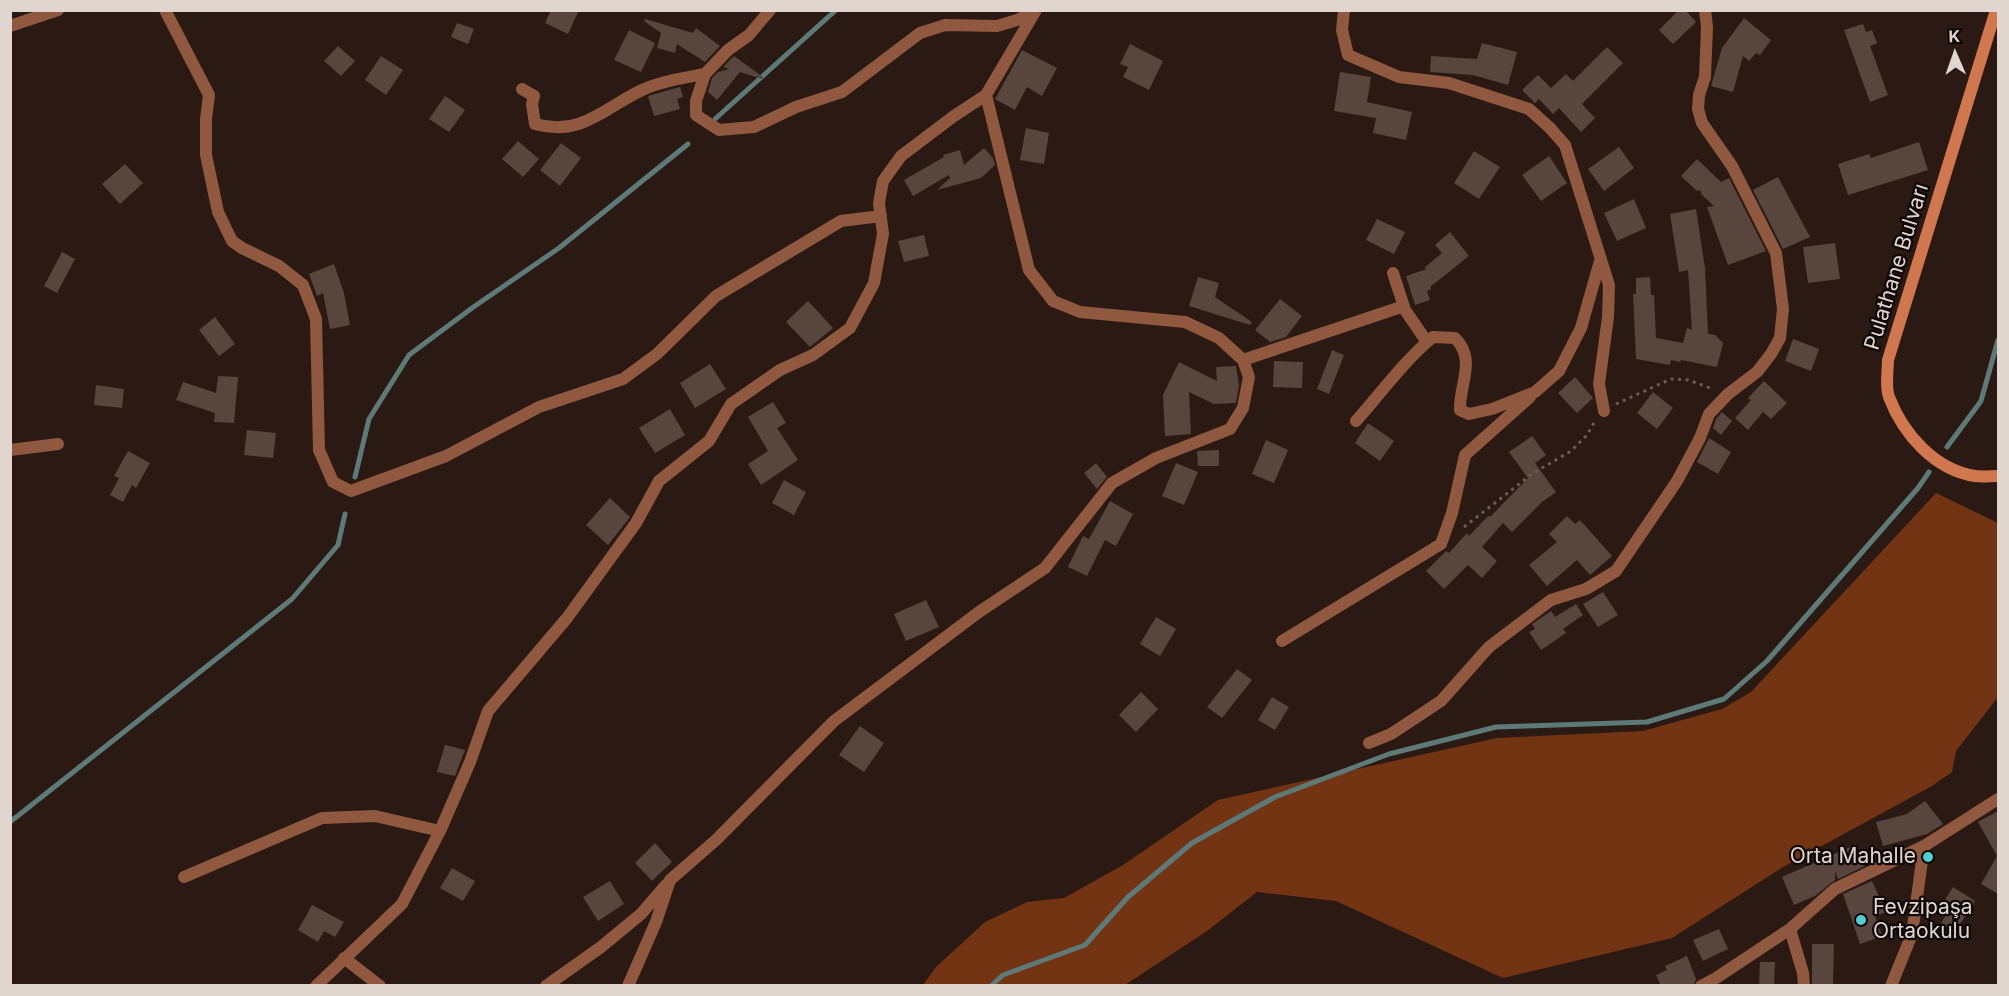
<!DOCTYPE html>
<meta charset="utf-8">
<style>
body{margin:0}
#map{position:relative;width:2009px;height:996px;overflow:hidden;background:#2b1a13;font-family:Inter,sans-serif}
canvas{display:block}
.frame{position:absolute;inset:0;border:12px solid #e1d5d0;pointer-events:none}
.north{position:absolute;left:1925px;top:24px;width:60px;height:60px;-webkit-text-stroke:4px #0e0705;paint-order:stroke;rotate:358deg;font-size:16px;font-weight:700;line-height:24px;text-align:center;color:#e1d5d0}
.north::after{content:'';display:block;margin:auto;width:21px;height:27px;background:#e1d5d0;clip-path:polygon(50% 0,100% 100%,50% 72%,0 100%)}
</style>
<div id="map">
<canvas width="2009" height="996"></canvas>
<div class="frame"></div>
<div class="north">K</div>
</div>
<script>
const g = document.querySelector('canvas').getContext('2d');
g.lineJoin = 'round';
function fillPath(path, color) { g.fillStyle = color; g.fill(path, 'evenodd'); }
function trace(path, color, width, dash) { g.strokeStyle = color; g.lineWidth = width; g.lineCap = dash ? 'butt' : 'round'; g.setLineDash(dash || []); g.stroke(path); }
function drawText(font, color, halo, rows, align = 'center') {
  g.font = font + ' Inter,sans-serif'; g.lineWidth = 4.5; g.setLineDash([]); g.textBaseline = 'middle'; g.strokeStyle = halo; g.fillStyle = color; for (const [text, x, y, turn = 0] of rows) {
    g.save(); g.translate(x, y); g.rotate((+turn || 0) * Math.PI / 180); g.textAlign = isNaN(turn) ? turn : align; if (halo) g.strokeText(text, 0, 0); g.fillText(text, 0, 0); g.restore();
  }
}
fillPath(new Path2D(`
 M1936,493L1998,523V697L1956,751L1952,772L1932,786L1783,867L1672,938L1503,978L1336,901L1257,892L1207,931L1125,985H923L936,967L985,922L1027,902L1064,898L1123,865L1218,800L1497,738L1643,731L1722,709L1751,692Z`), '#733414');
trace(new Path2D(`
 M715,119L836,10
 M1947,447L1981,401L1998,340
 M355,477L369,419L409,355L472,308L559,248L688,144
 M10,822L292,599L338,545L345,514
 M991,986L1003,975L1085,945L1128,897L1192,843L1275,797L1389,754L1496,727L1647,722L1724,699L1767,661L1918,488L1929,472`), '#5d7a79', 5);
fillPath(new Path2D(`
 M551,10H579L568,34L545,23Z
 M1679,10H1685L1696,22L1673,44L1659,30Z
 M1744,18L1771,40L1760,55L1756,53L1749,61L1743,56L1733,92L1711,86L1722,48Z
 M645,19L693,33L696,28L720,46L705,62L677,44L675,53L657,48L661,33L644,21Z
 M457,23L474,29L468,44L451,37Z
 M1863,24L1866,32L1872,30L1877,43L1870,46L1888,95L1870,102L1844,30Z
 M629,30L655,43L641,72L614,60Z
 M1482,43L1517,52L1508,85L1473,75L1430,72L1431,56L1477,59Z
 M1130,44L1163,61L1149,90L1123,77L1128,67L1120,64Z
 M338,46L355,61L341,76L324,61Z
 M1607,47L1623,63L1582,104L1595,118L1581,132L1559,108L1553,114L1539,99L1535,103L1522,90L1538,75L1551,88L1566,74L1573,81Z
 M1022,50L1057,68L1042,96L1027,87L1015,110L995,99Z
 M381,56L403,70L386,95L365,80Z
 M734,56L763,77L762,79L740,72L717,100L708,92L712,78L718,72L729,69L723,67Z
 M1340,72L1371,77L1367,102L1412,112L1406,140L1373,133L1376,118L1334,111Z
 M680,87L683,97L677,99L680,109L654,116L648,96Z
 M445,96L465,110L449,132L429,119Z
 M1026,128L1049,133L1044,164L1020,160Z
 M518,141L539,159L523,177L502,159Z
 M1919,142L1928,170L1848,195L1838,164L1869,154L1871,158Z
 M561,143L581,158L560,186L540,170Z
 M1619,147L1634,168L1604,191L1588,169Z
 M984,148L993,158L995,165L981,178L937,190L950,178L949,175L913,196L904,180L944,157L943,155L960,150L964,165Z
 M1474,151L1500,167L1479,199L1454,183Z
 M1549,156L1567,183L1541,201L1522,175Z
 M1697,159L1721,182L1729,178L1766,251L1728,265L1707,207L1714,206L1702,195L1700,190L1697,191L1681,176Z
 M125,164L143,183L120,204L102,184Z
 M1778,177L1810,237L1783,249L1753,190Z
 M1634,199L1646,228L1617,241L1604,213Z
 M1696,209L1705,268L1708,334L1715,335L1723,343L1717,367L1681,360L1680,362L1671,360L1670,365L1636,359L1633,294H1636V278L1650,277L1651,295H1654L1656,338L1683,343L1687,328L1692,330L1688,270L1679,272L1670,214Z
 M1377,219L1405,232L1394,254L1366,240Z
 M1450,232L1469,256L1430,287L1431,289L1427,291L1430,300L1415,305L1406,276L1427,269L1424,268L1442,253L1435,245Z
 M924,235L929,256L904,262L898,241Z
 M1835,243L1840,279L1808,283L1803,247Z
 M62,252L75,259L57,293L44,286Z
 M334,264L344,293L350,325L330,329L323,293L317,296L309,274Z
 M1198,277L1219,283L1215,297L1252,322L1250,325L1189,306Z
 M1280,299L1302,316L1286,337L1270,342L1255,330Z
 M808,301L833,328L810,347L786,322Z
 M215,317L235,344L219,356L199,330Z
 M1793,339L1819,349L1811,371L1785,361Z
 M1332,350L1344,355L1329,394L1317,389Z
 M1274,361L1303,362L1302,388L1273,387Z
 M1179,362L1217,381L1216,367L1236,366L1239,385L1236,403L1214,404L1189,392L1191,434L1165,436L1163,395Z
 M710,364L726,389L695,408L680,383Z
 M218,376L238,377L234,423L214,422L215,413L176,400L183,382L216,393Z
 M1575,377L1593,398L1577,413L1558,393Z
 M1764,381L1787,403L1771,419L1763,412L1748,430L1735,418L1751,400L1748,398Z
 M96,385L124,389L122,408L94,405Z
 M1653,392L1673,408L1657,429L1637,413Z
 M773,402L786,423L777,428L798,460L761,485L748,464L768,451L748,417Z
 M670,409L685,435L655,453L639,428Z
 M1722,412L1732,421L1721,435L1713,428L1716,419Z
 M1368,423L1394,441L1380,461L1355,443Z
 M247,430L276,433L273,458L244,455Z
 M1532,436L1546,455L1535,463L1556,492L1542,502L1512,532L1503,523L1482,547L1497,561L1482,578L1468,565L1444,589L1426,571L1446,551L1449,553L1467,533L1469,536L1488,516L1490,517L1528,478L1509,452Z
 M1709,438L1731,452L1718,474L1697,462Z
 M1266,440L1288,450L1274,483L1252,474Z
 M1219,450V466H1198L1197,451Z
 M128,451L150,463L136,488L132,485L123,502L110,495L119,478L114,476Z
 M1096,463L1107,477L1097,489L1084,473Z
 M1176,463L1198,472L1184,505L1162,496Z
 M784,480L806,492L794,515L772,503Z
 M610,498L630,517L608,545L586,525Z
 M1110,501L1133,514L1116,546L1105,540L1087,576L1068,567L1083,536L1089,539Z
 M1567,516L1575,524L1580,520L1612,556L1590,575L1577,560L1547,586L1529,565L1557,542L1549,534Z
 M1603,592L1618,615L1598,627L1583,604Z
 M926,600L939,627L906,641L894,614Z
 M1576,604L1583,615L1563,629L1566,633L1541,650L1529,632L1535,629L1532,624L1551,611L1555,617Z
 M1156,617L1176,629L1160,656L1140,644Z
 M1237,669L1252,680L1222,718L1207,707Z
 M1141,692L1158,709L1136,732L1119,715Z
 M1272,697L1289,707L1275,730L1258,720Z
 M860,726L884,743L864,772L839,755Z
 M445,745L465,750L455,776L437,772Z
 M1925,801L1943,824L1927,834L1883,846L1876,822L1907,814Z
 M1998,811V894L1981,884L1997,856L1978,822Z
 M655,843L672,862L652,881L635,863Z
 M1855,845L1865,866L1838,879L1835,871V880L1815,896L1794,905L1782,877Z
 M452,868L475,881L463,901L440,888Z
 M610,881L624,904L598,921L583,897Z
 M1872,881L1886,912L1875,916L1882,936L1860,944L1843,894Z
 M1953,887L1975,901L1955,932L1941,923L1952,905L1945,900Z
 M312,905L344,922L335,937L324,931L318,942L298,930Z
 M1719,929L1728,949L1703,961L1693,940Z
 M1812,944H1834L1833,986H1812Z
 M1687,956L1696,979L1693,986H1661L1656,975L1667,970L1665,966Z
 M1760,962H1775L1774,986H1759Z`), '#58453d');
trace(new Path2D(`
 M1616,404L1671,379L1688,380L1713,389
 M1464,527L1532,474L1571,451L1587,435L1595,421`), '#6b5c55', 3, [3, 4.5]);
trace(new Path2D(`
 M165,10L209,95L206,119V155L218,212L232,241L242,248L279,266L303,285L316,319L319,450L333,482L351,491L446,456L539,407L623,379L657,354L716,296L841,221L881,216
 M770,10L749,35L728,50L705,74L696,101V115L719,130L754,127L796,107L842,92L920,33L945,25L997,26L1017,20L1035,11
 M1344,10L1342,30L1348,55L1399,77L1449,83L1529,109L1550,128L1565,145L1609,285L1608,317L1599,384L1604,411
 M10,26L58,10
 M522,89L534,96L532,104L535,124C581,137 604,108 642,90C662,81 683,78 705,74
 M1393,273L1405,310L1427,342
 M1243,360L1404,306
 M1356,421C1381,393 1404,361 1433,337L1455,338C1477,360 1459,384 1460,410L1469,414L1492,409L1535,392L1559,371L1581,328L1600,261
 M10,450L58,444
 M1282,641L1441,544L1452,513L1465,455L1530,397
 M1369,743L1391,734L1441,701L1489,647L1551,600L1586,589L1616,571L1677,481L1700,438L1709,414L1728,394L1757,372L1771,354L1780,338L1783,309L1776,253L1732,166L1702,123L1698,109L1699,95L1705,77L1707,27L1705,10
 M184,877L322,818L375,816L440,831
 M1790,929L1803,973L1804,986
 M344,958L380,986
 M316,986L402,904L440,831L470,762L488,711L567,618L636,523L659,481L709,441L731,404L780,370L813,355L850,328L874,283L883,234L879,203L883,181L901,156L954,116L986,95L1036,10
 M546,986L601,947L641,914L666,885
 M628,986L656,922L670,880L716,840L834,721L979,612L1045,568L1112,483L1156,458L1230,429L1243,408L1249,377L1243,360L1219,338L1185,322L1080,312L1053,301L1029,270L986,95
 M1701,986L1716,978L1790,929L1835,889L1924,846L1998,799
 M1891,986L1912,934L1924,846`), '#90583f', 12);
trace(new Path2D(`
 M1996,10L1888,360C1888,371 1885,387 1889,397C1903,434 1935,470 1975,476C1983,477 1991,476 1998,476`), '#d1774f', 12);
for (const [x, y, r, color] of [
 [1928,857,6,"#52ccd1"],
 [1861,920,6,"#52ccd1"]
]) { const dot = new Path2D(); dot.arc(x, y, r, 0, 2 * Math.PI); g.fillStyle = color; g.fill(dot); trace(dot, '#0e0705', 2); }
drawText('21px', '#e1d5d0', '#0e0705', [
 ["Pulathane Bulvarı",1897,267,-73]
]);
drawText('21px', '#e1d5d0', '#0e0705', [
 ["Orta Mahalle",1916,857],
 ["Fevzipaşa",1873,908,"left"],
 ["Ortaokulu",1873,932,"left"]
], 'right');
</script>
